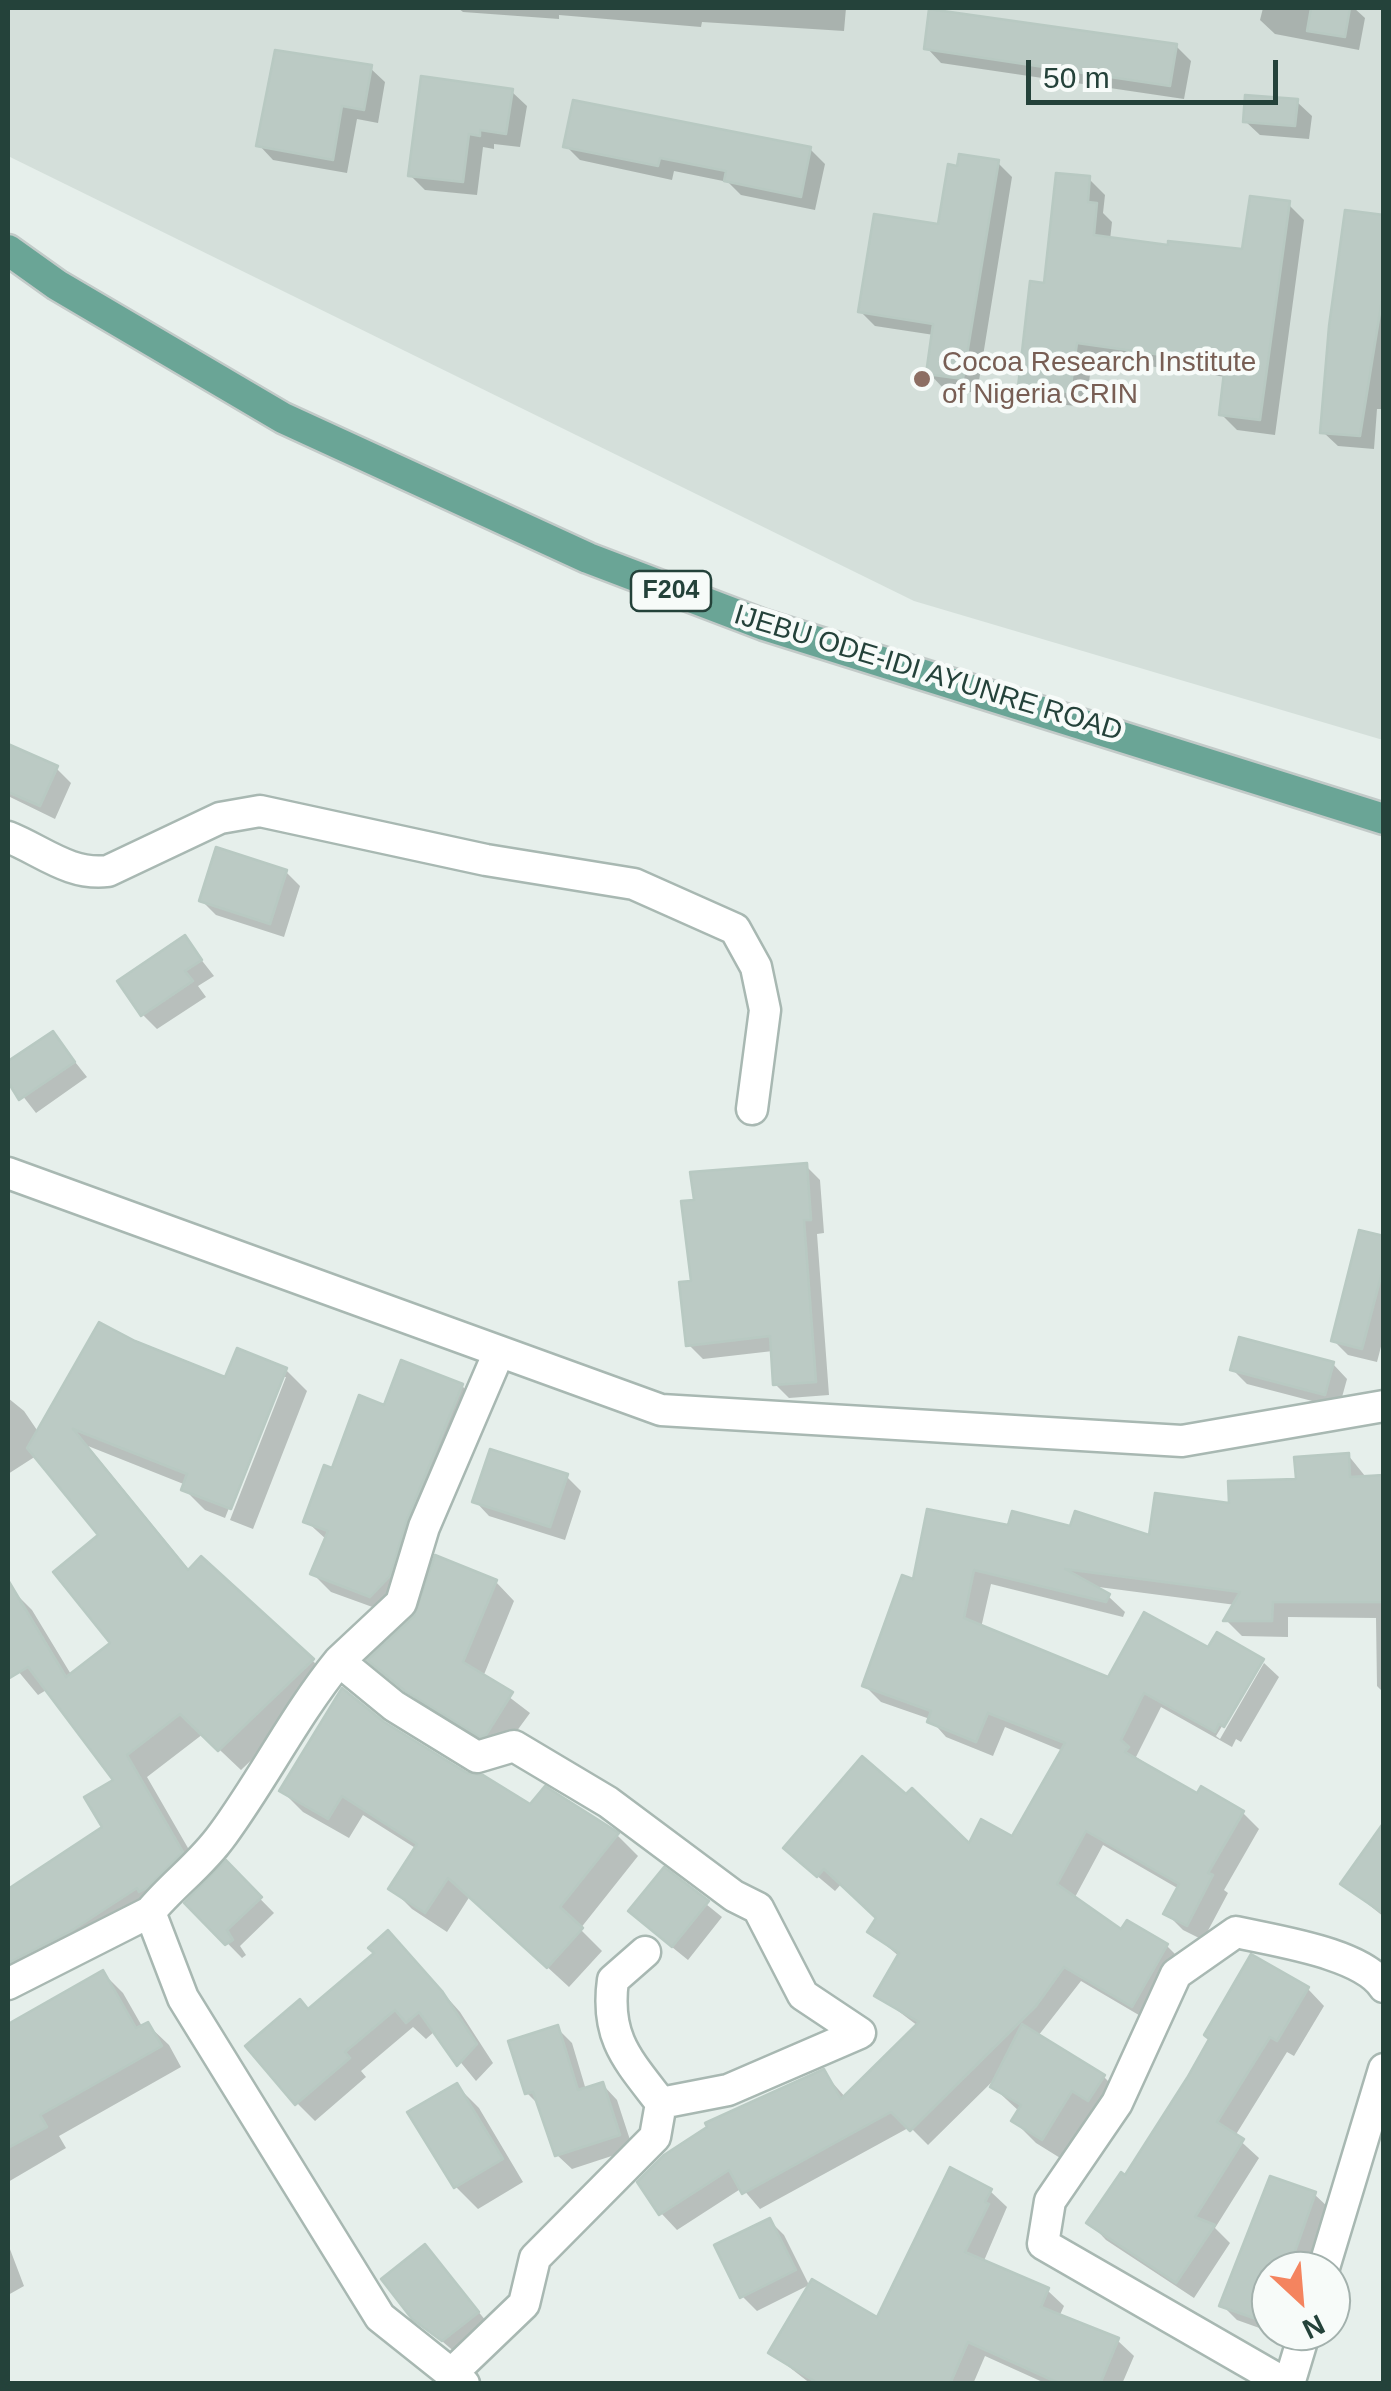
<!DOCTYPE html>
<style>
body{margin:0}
#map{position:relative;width:1391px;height:2391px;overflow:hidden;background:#e6efeb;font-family:Arial,sans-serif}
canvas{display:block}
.frame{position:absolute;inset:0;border:10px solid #24423a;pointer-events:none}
.north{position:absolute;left:1251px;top:2251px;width:100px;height:100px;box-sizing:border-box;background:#f7fbf9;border:2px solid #a3b1ad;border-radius:50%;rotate:154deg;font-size:28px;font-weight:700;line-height:40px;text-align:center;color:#24423a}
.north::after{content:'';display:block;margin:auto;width:35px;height:45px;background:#f4845f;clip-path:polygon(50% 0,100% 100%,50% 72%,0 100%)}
.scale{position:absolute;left:1026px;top:60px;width:252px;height:45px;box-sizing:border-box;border:5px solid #24423a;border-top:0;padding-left:12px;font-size:30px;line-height:35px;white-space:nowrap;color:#24423a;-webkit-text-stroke:8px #f7fbf9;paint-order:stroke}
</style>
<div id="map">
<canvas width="1391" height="2391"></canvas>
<div class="frame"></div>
<div class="north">N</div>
<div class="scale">50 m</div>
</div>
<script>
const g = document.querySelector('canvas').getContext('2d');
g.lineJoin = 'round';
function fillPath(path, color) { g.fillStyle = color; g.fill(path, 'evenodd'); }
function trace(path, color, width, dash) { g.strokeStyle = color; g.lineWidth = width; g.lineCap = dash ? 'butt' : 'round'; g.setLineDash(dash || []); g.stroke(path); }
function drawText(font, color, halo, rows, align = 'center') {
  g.font = font + ' Arial,sans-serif'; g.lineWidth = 9; g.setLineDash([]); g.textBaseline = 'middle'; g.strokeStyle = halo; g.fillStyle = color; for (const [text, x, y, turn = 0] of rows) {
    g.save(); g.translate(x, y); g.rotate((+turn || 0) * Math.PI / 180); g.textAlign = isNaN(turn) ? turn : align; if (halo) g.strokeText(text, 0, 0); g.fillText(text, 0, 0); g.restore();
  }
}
fillPath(new Path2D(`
 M8,8H1383V740L914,601L8,156Z`), '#d4dfda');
fillPath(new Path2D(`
 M458,8H846L844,31L702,22L701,27L559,15V19L463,12Z
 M1263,8H1354L1365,18L1359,50L1275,34L1260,20Z
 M1176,46L1191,61L1184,99L941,63L927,48Z
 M370,68L385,82L378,123L357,119L347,173L273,160L259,145Z
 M512,92L527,106L520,147L494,144V149L483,147L477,195L425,190L410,175Z
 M1297,102L1312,116L1309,139L1260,135L1245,121Z
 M566,146L810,149L825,164L815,210L741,195L728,182L674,171L672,180L580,160Z
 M998,163L1012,177L977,393L943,388L929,373L934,335L875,326L860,311Z
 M1089,179L1105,195L1103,213L1112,222L1110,240L1244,252L1288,204L1304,220L1275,435L1237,430L1221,414L1226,377L1092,358L1086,407L1037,402L1021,386L1046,285Z
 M1384,218L1383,409H1377L1374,449L1338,446L1323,432Z
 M8,747L56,768L71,783L55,819L8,796Z
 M286,872L300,886L284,937L216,915L202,901Z
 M185,939L214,976L198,986L206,997L157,1029L143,1015Z
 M53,1034L87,1077L36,1113L8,1077V1064Z
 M806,1166L820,1180L824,1233L817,1234L829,1395L789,1398L775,1384L773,1351L703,1359L689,1345L697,1202Z
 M1384,1239V1335L1377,1362L1348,1355L1333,1340Z
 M134,1344L227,1381L286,1370L307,1391L253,1529L230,1520L286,1377H281L225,1518L205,1510L184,1489L186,1485L88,1446L190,1571L312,1660L333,1682L241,1770L203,1734L147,1777L203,1874L8,1981V1892L105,1828L117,1781L48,1689L38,1695L8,1659L11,1589L32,1610L72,1676L114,1644L102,1536L36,1456L8,1474V1398L24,1411L39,1433Z
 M1333,1364L1347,1379L1339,1408L1247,1384L1233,1370Z
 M462,1386L480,1403L389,1613L331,1592L313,1574L327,1540L306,1521L333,1472L386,1408Z
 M1348,1455L1365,1476L1384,1474V1693L1377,1686L1376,1618L1288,1617V1637L1242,1636L1227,1621L1236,1605L1091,1586L1108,1596L1125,1612L1123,1617L991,1584L981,1628L1109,1680L1209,1650L1262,1661L1216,1736L1220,1739L1264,1663L1279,1677L1241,1742L1236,1739L1232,1747L1161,1707L1136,1757L1198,1796L1243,1813L1259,1829L1224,1890L1228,1893L1203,1940L1183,1930L1166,1913L1179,1889L1103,1845L1074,1899L1122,1933L1167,1946L1183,1962L1149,2021L1081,1981L1038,2036L1104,2077L1126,2099L1065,2161L1036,2143L1014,2121L1020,2112L993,2087L998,2076L928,2145L910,2127L760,2209L742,2188L677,2230L661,2213L823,2072L846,2098L918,2026L877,1995L900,1957L870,1932L879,1918L842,1883L835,1891L803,1864L1013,1839L1063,1751L1005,1727L993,1756L946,1737L930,1719L881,1702L865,1686L915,1582L1010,1528L1151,1539L1298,1482Z
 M566,1476L581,1491L565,1540L489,1516L475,1501Z
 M496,1582L514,1601L483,1677L530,1713L500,1754L427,1709L371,1660Z
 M383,1724L531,1808L545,1789L617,1835L638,1856L580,1929L602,1951L569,1987L470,1896L447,1932L412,1909L391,1888L417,1849L363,1815L349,1838L303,1812L282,1791Z
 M1384,1827V1917L1343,1884Z
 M226,1864L274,1913L240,1946L246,1955L242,1958L188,1903Z
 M665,1871L722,1917L688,1960L646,1926Z
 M406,1951L460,2012L493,2063L476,2081L435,2031L426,2039L413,2027L361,2071L366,2077L315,2121L297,2103L309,2012L377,1953Z
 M103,1973L123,1993L143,2028L148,2025L169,2045L181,2067L59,2136L66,2148L8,2182V2029Z
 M1308,1989L1324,2006L1294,2056L1287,2052L1235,2136L1259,2158L1215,2228L1230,2243L1194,2298L1106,2240L1090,2223L1126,2178L1212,2040Z
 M557,2028L572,2043L586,2090L603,2085L617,2100L633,2149L572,2169L557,2155L541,2107L527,2093Z
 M457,2086L479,2108L523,2182L478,2209L456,2187L411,2113Z
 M990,2191L1007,2207L983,2263L1047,2290L1064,2306L1059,2317L1117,2340L1134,2356L1122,2384H1047L985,2356L973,2384H811L771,2353L878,2321Z
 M1314,2194L1329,2208L1315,2271H1271V2331H1296L1293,2340L1237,2320L1222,2305Z
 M770,2221L784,2235L809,2285L757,2311L742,2296Z
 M8,2244L24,2286L8,2295Z
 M425,2247L491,2327L457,2354L414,2317Z`), '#0003');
const building = new Path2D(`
 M1311,8H1350L1345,37L1307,31Z
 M929,9L1177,44L1170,86L924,49Z
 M275,50L372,65L364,110L342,106L333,160L256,146Z
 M421,76L513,89L506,134L480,130V136L469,134L463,182L408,176Z
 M1245,95L1298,99L1295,126L1243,122Z
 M573,100L811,147L801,197L724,181L726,171L660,158L658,166L563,147Z
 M959,154L999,160L963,379L926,374L933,324L858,312L874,214L938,224L948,164L957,166Z
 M1056,173L1090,176L1088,202L1097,203L1094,235L1168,245V241L1242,249L1250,196L1290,201L1260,420L1219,415L1225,364L1077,343L1070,392L1018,387L1030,281L1044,283Z
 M1345,210L1384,215V288L1360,436L1320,433L1329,326Z
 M8,744L58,766L40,806L8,792Z
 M216,847L287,870L270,924L199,901Z
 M185,935L202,960L185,971L193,981L141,1016L117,981Z
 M53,1031L75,1062L19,1100L8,1082V1061Z
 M807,1163L811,1220H804L816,1382L773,1385L770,1336L686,1346L679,1282L691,1281L681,1201L694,1200L690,1172Z
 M1359,1230L1384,1236V1265L1362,1349L1331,1341Z
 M99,1322L135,1341L225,1377L237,1348L287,1368L231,1509L181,1490L187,1474L73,1429L188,1570L201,1556L314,1659L218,1751L180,1714L127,1755L183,1852L147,1888L139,1892L137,1888L71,1931L8,1963V1889L102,1827L84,1797L113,1780L28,1667L8,1679V1580L66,1677L110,1643L53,1572L98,1535L27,1448Z
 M1239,1337L1334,1362L1325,1395L1230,1370Z
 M401,1360L463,1384L407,1520L390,1576L370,1597L310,1574L328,1531L303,1522L324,1465L332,1468L359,1395L384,1405Z
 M490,1449L568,1474L550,1527L472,1502Z
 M1349,1453L1350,1477L1384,1475V1602H1273L1272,1621H1223L1240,1592L1065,1569L1110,1594L1106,1602L974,1570L964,1618L1108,1677L1144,1612L1208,1647L1217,1632L1264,1659L1224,1727L1219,1724L1215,1732L1144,1693L1121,1740L1129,1747L1125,1752L1197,1793L1201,1786L1244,1811L1208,1873L1213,1875L1187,1926L1163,1914L1179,1884L1086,1831L1057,1884L1121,1929L1127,1920L1168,1944L1132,2007L1064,1967L1036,2006L910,2131L891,2112L742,2194L729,2170L659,2215L637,2182L664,2155L707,2127L705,2123L824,2069L841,2099L919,2022L874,1996L899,1953L867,1932L876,1918L824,1869L817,1877L783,1848L862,1756L906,1794L912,1788L969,1843L981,1819L1012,1836L1065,1743L988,1713L976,1742L927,1722L931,1711L862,1686L902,1575L913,1579L927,1509L1008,1525L1012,1511L1070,1526L1075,1511L1149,1535L1155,1493L1229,1503L1228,1481L1296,1479L1294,1457Z
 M435,1555L497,1580L463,1662L513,1692L486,1735L480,1737L405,1691L367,1660L414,1616Z
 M342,1688L384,1722L467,1773L483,1775L530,1804L545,1786L619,1833L560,1907L583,1928L547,1968L448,1878L425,1913L388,1889L417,1844L342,1796L328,1819L279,1791Z
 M1384,1822V1914L1340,1884Z
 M226,1860L262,1897L227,1930L233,1940L225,1945L184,1903Z
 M664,1867L709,1901L672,1947L628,1911Z
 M388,1930L442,1991L477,2044L457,2066L419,2012L406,2023L395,2010L345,2052L350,2058L295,2105L245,2046L300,1999L308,2009L374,1953L368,1948Z
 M1251,1954L1309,1987L1277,2041L1270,2037L1217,2122L1244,2139L1195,2217L1215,2225L1176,2283L1086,2223L1121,2172L1125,2175L1187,2078L1209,2039L1204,2035Z
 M103,1970L136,2028L148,2022L162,2046L40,2115L47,2127L8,2148V2024Z
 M1022,2024L1105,2075L1088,2101L1072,2091L1042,2140L1011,2121L1021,2105L990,2087Z
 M558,2025L578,2090L603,2082L620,2135L555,2156L533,2092L525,2094L508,2041Z
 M457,2083L503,2159L454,2188L407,2112Z
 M950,2167L992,2189L985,2202L989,2204L965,2252L1049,2288L1041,2307L1119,2338L1100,2384H1061L968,2342L950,2384H819L768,2353L812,2279L877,2317Z
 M1270,2176L1316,2192L1288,2271H1271V2324L1219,2306Z
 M770,2218L796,2270L740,2298L714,2245Z
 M425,2244L479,2312L442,2341L412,2319L381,2279Z`);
fillPath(building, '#bbcac4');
trace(building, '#b8c9c2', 2.5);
const minor = new Path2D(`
 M8,837C41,850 70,876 108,871L220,818L260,811L486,860L634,884L735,929L756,967L765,1010L752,1109
 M8,1173L661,1410L1182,1441L1384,1406
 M499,1352L424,1527L401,1603L339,1661L394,1706L477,1757L514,1746L608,1802L734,1896L758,1908L803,1995L860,2033L728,2090L661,2103
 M150,1912C173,1884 201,1865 223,1834C264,1778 295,1715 339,1661
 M8,1984L150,1912L183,1998L380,2317L464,2384
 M1323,2271L1384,2069
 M450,2375L524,2304L535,2258L655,2137L661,2103C628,2060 605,2038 613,1980L645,1952
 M1286,2384L1043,2244L1050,2201L1117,2103L1176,1974L1236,1932C1275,1941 1362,1953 1384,1987
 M1289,2384L1305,2331`);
const major = new Path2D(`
 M8,250L57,285L283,418L588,558L764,625L1384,819`);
trace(minor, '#a8b8b2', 35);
trace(major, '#c2cac8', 35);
trace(minor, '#fff', 30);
trace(major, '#6aa596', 30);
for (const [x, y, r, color] of [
 [922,379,10,"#8d6e63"]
]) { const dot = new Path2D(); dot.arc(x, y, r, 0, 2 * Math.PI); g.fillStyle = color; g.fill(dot); trace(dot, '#f7fbf9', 4); }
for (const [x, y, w] of [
 [671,591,80]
]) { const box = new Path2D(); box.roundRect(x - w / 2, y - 20, w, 40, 8); g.fillStyle = '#f7fbf9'; g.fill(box); trace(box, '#24423a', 2.5); }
drawText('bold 25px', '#24423a', null, [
 ["F204",671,591]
]);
drawText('28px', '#785e54', '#f7fbf9', [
 ["Cocoa Research Institute",942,363],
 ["of Nigeria CRIN",942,395]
], 'left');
drawText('28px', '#24423a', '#f7fbf9', [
 ["IJEBU ODE-IDI AYUNRE ROAD",928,674,17]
]);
</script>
